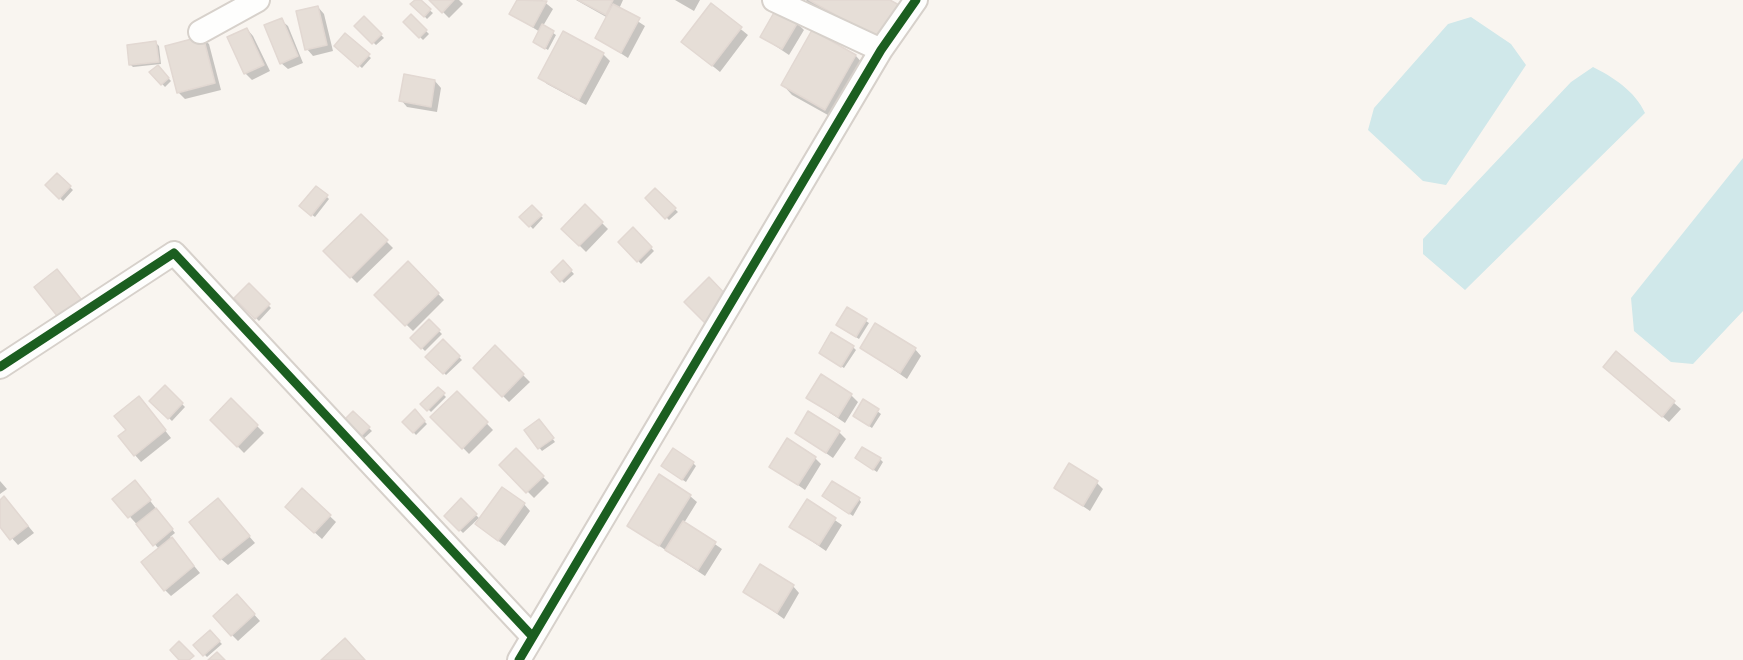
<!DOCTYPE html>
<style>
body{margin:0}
canvas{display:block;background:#f9f5f0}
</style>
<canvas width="1743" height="660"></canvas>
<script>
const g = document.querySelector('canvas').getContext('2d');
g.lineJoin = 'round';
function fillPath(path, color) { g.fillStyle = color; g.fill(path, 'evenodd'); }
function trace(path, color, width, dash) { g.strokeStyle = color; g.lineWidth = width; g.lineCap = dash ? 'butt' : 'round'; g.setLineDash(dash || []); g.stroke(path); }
fillPath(new Path2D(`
 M1471,17L1511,44L1526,65L1446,185L1423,181L1368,130L1374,108L1448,24Z
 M1593,67C1613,77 1635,91 1645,113L1465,290L1423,254V239L1571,82Z
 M1743,158V311L1693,364L1671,362L1634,331L1631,298Z`), '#d0e8ea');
fillPath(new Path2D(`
 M417,0L433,13L427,19L413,4Z
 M431,0H459L463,4L449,18Z
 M518,0H542L553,9L543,26L556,35L548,50L535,42L540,32L511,14Z
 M576,0H623L619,9L645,26L628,58L597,38L608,18Z
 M675,0H700L694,11Z
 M806,0H887L890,49L808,3Z
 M711,5L748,35L720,72L683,42Z
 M318,7L324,14L333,51L313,56L307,49Z
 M411,16L429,34L423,40L405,22Z
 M364,18L384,38L376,45L356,26Z
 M281,20L288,26L303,63L288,69L281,63Z
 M797,23L804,30L789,55L762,37Z
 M247,29L253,36L270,71L252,80L245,73Z
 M813,32L856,56L865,66L835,119L792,95L783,85Z
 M564,33L603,54L610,61L586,105L547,84L540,77Z
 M346,35L371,58L362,68L336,45Z
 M202,38L209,44L221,90L185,99L178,92Z
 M156,43L159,46L161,64L133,67L130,64Z
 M158,67L171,81L165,87L151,72Z
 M435,81L441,88L437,112L407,107L401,100Z
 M57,175L73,190L63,201L47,185Z
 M655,190L678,212L669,220L647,198Z
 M327,197L329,199L315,217L304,209Z
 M585,206L608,229L586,252L563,229Z
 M532,207L543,218L533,229L522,217Z
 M361,216L393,248L357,283L325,251Z
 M633,229L654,251L641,264L620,242Z
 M563,262L574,274L564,283L553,272Z
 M408,263L444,300L413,331L376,295Z
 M249,285L271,308L259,321L236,298Z
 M848,309L869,323L859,339L841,328Z
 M429,321L442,334L425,351L412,338Z
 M443,341L462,360L446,375L428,357Z
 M495,347L530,382L509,402L475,368Z
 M853,347L856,350L844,368L823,355Z
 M862,348L915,349L921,356L907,379Z
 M1617,354L1681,409L1669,422L1611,373Z
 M165,387L185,407L172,421L151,401Z
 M438,389L446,397L431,412L423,404Z
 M457,393L493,430L469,454L433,417Z
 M851,395L858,402L845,423L808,398Z
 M231,400L264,433L244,453L212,420Z
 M864,401L881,414L872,428L858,419Z
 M145,405L171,438L141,462L135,455L128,430Z
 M415,412L427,424L416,435L404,422Z
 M353,413L372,431L361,441Z
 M542,424L555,442L542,451L526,431Z
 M839,432L846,439L833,458L797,433Z
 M516,450L549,483L534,498L501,465Z
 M815,458L821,464L805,490L771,466Z
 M880,459L883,462L877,472L860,461Z
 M693,463L696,466L686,482L666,469Z
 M0,481L7,489L0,494Z
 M1097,483L1103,489L1090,511L1056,488Z
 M141,489L175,533L170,537L200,573L171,596L165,590L159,549L114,499Z
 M302,490L336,522L322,539L293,513Z
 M690,496L697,502L684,523L722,549L705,576L629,526Z
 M827,499H859L861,502L853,516Z
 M218,500L255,543L228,565L221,559Z
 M461,501L479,518L463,533L446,516Z
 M807,501L842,525L826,551L791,527Z
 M0,502L11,505L34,533L18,545L0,525Z
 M524,504L530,511L505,546L477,524Z
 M793,586L799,593L784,619L745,591Z
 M243,602L260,621L238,641L232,635Z
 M210,632L222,644L207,657L195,645Z`), '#0003');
const building = new Path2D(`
 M415,0H421L431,9L424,17L410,4Z
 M429,0H454L442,13Z
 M517,0L547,1L533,27L509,14Z
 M578,0H613L606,15Z
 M809,0H890L899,5L880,40Z
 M711,3L742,27L712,66L681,42Z
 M613,4L640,18L621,53L595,38Z
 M318,6L327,45L305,50L296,11Z
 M776,9L798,22L782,49L760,37Z
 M411,14L427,30L419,38L403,22Z
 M364,16L382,34L372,44L354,26Z
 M282,18L298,56L280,64L264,25Z
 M542,24L554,31L545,49L533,42Z
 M247,28L264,65L244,74L227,37Z
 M812,30L856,55L825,110L781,85Z
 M563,31L604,53L579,100L538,78Z
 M345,33L370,54L358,67L334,46Z
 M203,36L215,83L177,93L165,46Z
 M156,41L159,62L129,65L127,45Z
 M158,65L169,78L161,85L149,72Z
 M404,74L435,80L431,107L399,101Z
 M57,173L71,186L59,199L45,185Z
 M316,186L328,195L311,216L299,206Z
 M655,188L676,208L665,219L645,198Z
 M585,204L603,222L579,246L561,229Z
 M532,205L542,215L529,227L519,217Z
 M361,214L388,240L350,278L323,251Z
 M633,227L652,247L637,262L618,242Z
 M563,260L572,270L560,282L551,272Z
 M408,261L439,293L405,326L374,295Z
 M57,269L81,299L58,317L34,287Z
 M709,277L730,299L705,323L684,302Z
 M249,283L270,304L255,319L234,298Z
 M847,307L867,319L856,337L836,325Z
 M429,319L440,330L421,349L410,338Z
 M875,323L916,348L900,373L860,348Z
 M831,332L854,346L841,367L819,353Z
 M443,339L460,356L443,374L425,357Z
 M495,345L524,374L502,397L473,368Z
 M1616,351L1675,401L1662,417L1603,367Z
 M821,374L852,394L838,417L806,398Z
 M165,385L183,403L168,419L149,401Z
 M438,387L445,393L427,411L420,404Z
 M457,391L488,422L462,449L430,417Z
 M139,396L166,430L134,456L118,436L126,430L114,416Z
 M231,398L258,425L237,447L210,420Z
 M863,399L879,409L869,426L853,416Z
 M415,409L425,421L413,433L402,422Z
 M353,411L370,427L357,440L341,423Z
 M808,411L840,431L826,453L795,433Z
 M539,419L554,438L538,449L524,430Z
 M787,438L816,457L798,485L769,467Z
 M862,447L881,458L873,470L855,458Z
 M516,448L544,476L526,493L499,465Z
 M673,448L694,462L682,480L661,466Z
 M1069,463L1098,481L1083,506L1054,488Z
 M659,474L691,495L659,546L627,526Z
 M135,480L151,500L128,518L112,499Z
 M832,481L860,498L849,514L822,496Z
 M502,487L525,503L498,541L475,524Z
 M302,488L331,515L314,533L285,507Z
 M4,496L28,526L10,540L0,527V500Z
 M218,498L250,536L220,560L189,522Z
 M461,498L477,514L459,531L444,516Z
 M807,499L836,518L819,545L789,527Z
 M156,508L173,529L153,546L136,524Z
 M683,521L716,542L698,570L665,550Z
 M172,537L194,566L164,591L141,562Z
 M760,564L794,585L777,613L743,592Z
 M237,594L255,614L231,636L213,616Z
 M210,630L220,641L203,656L193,645Z
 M345,638L365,660H321Z
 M179,641L194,656L189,660H179L170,650Z
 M217,652L225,660H208Z`);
fillPath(building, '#e6ded7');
trace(building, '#e2d8d2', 1.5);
const street = new Path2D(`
 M774,0L881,50
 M200,32L258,0
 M0,367L174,253L532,636
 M519,660L881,50L916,0`);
trace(street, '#d7d1cb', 26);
trace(street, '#fefefd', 22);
trace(new Path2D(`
 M0,367L174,253L532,636
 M519,660L881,50L916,0`), '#1b5e20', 9);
</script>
